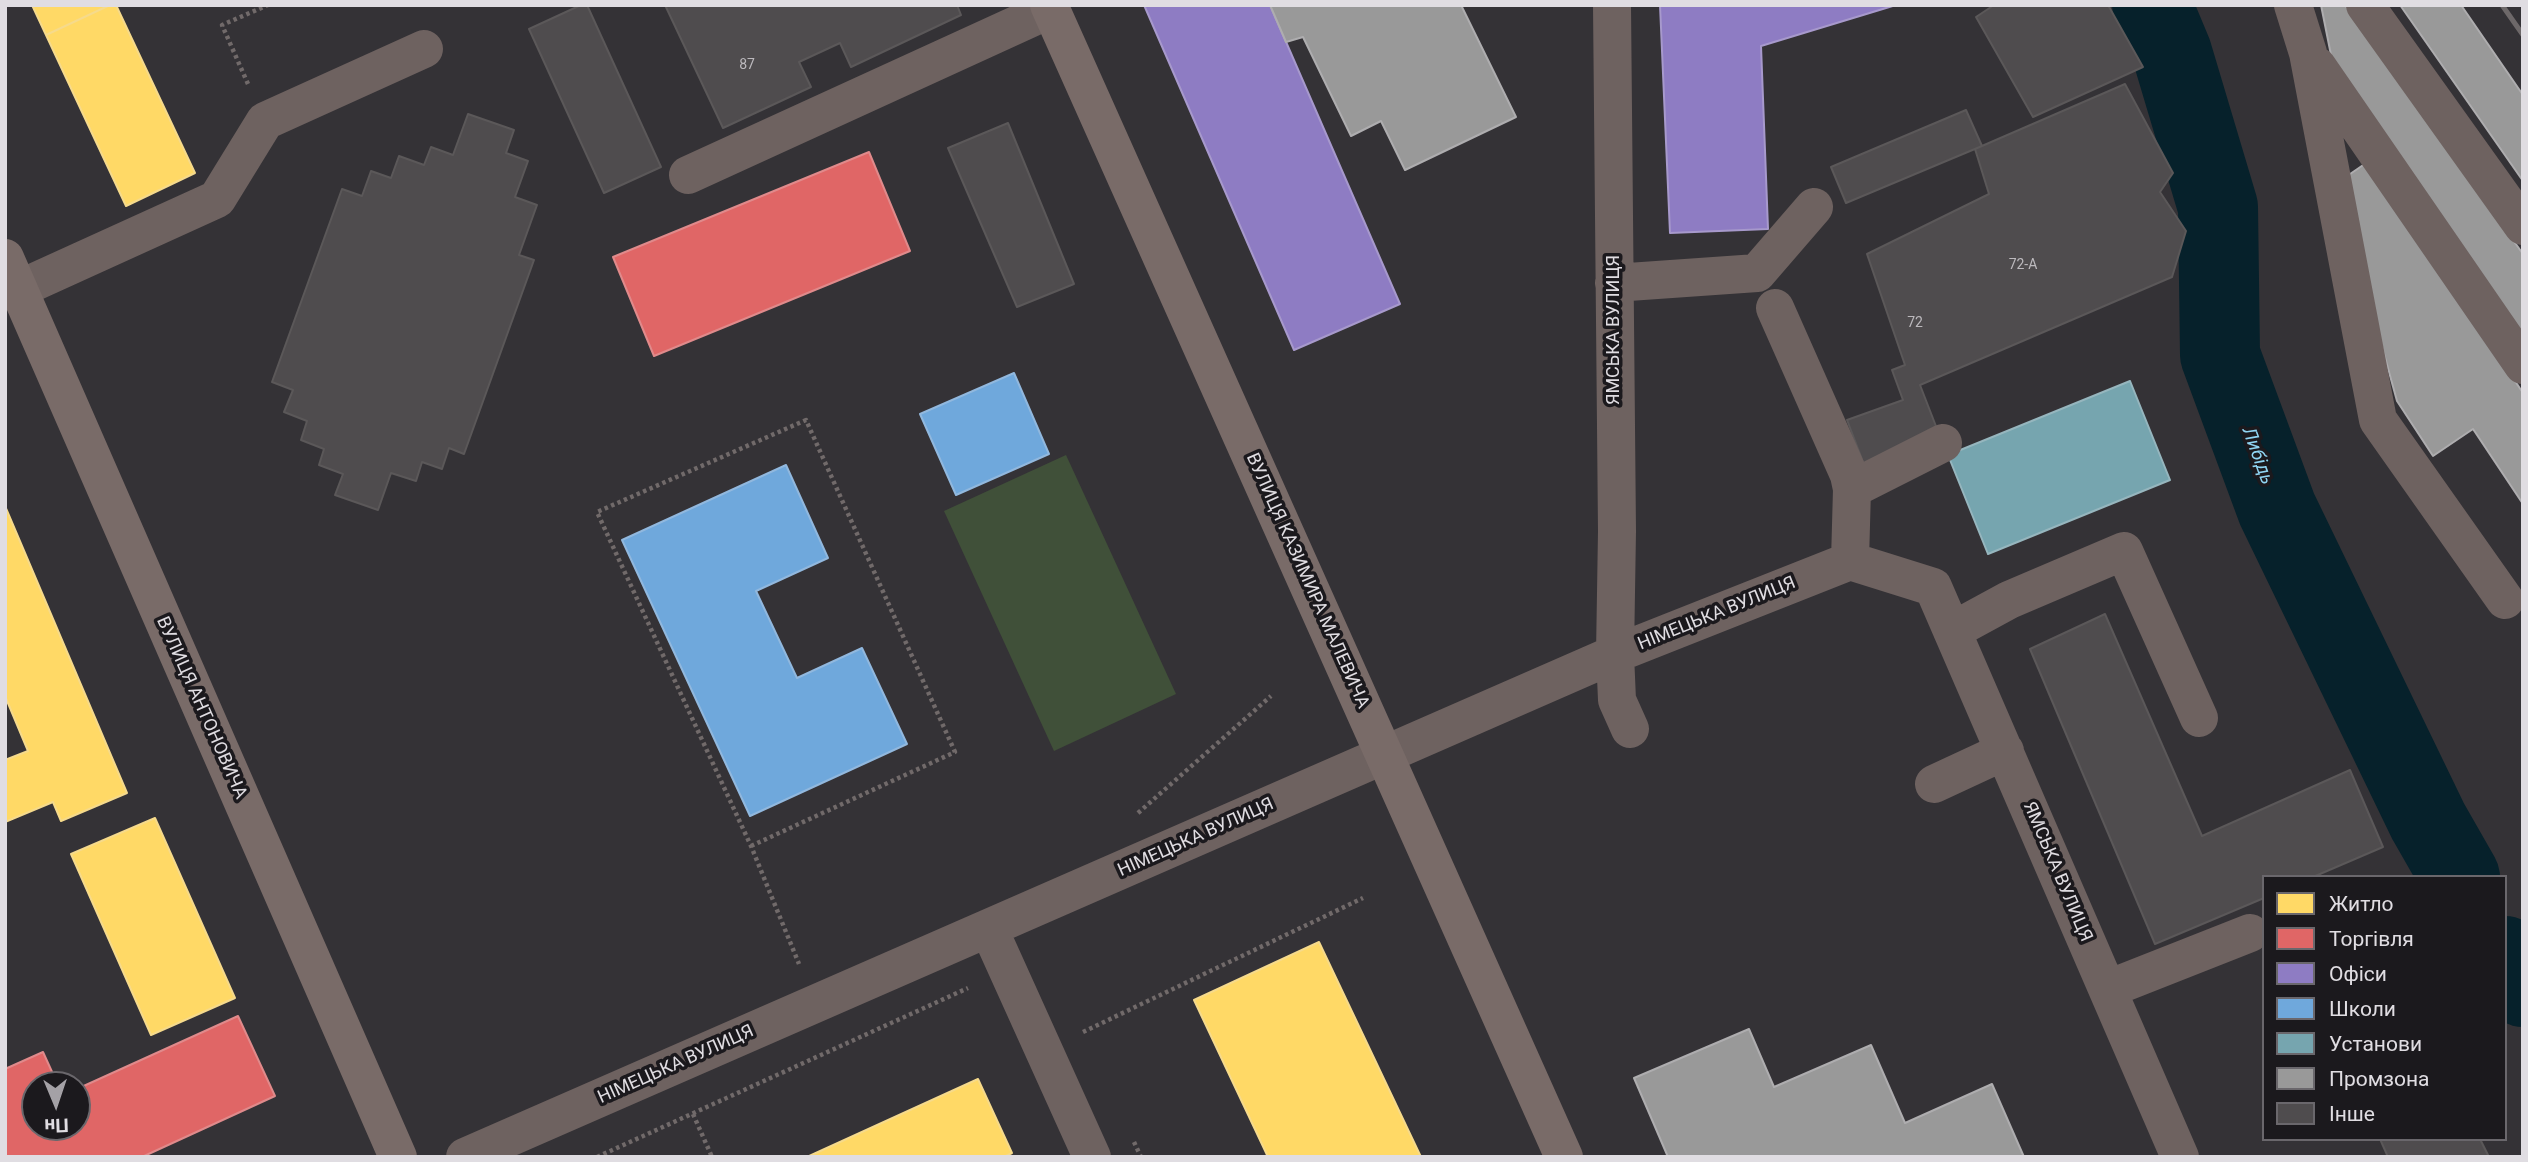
<!DOCTYPE html>
<meta charset="utf-8">
<style>
body{margin:0}
#map{position:relative;width:2528px;height:1162px;overflow:hidden;background:#343236;font-family:Roboto,sans-serif}
canvas{display:block}
.frame{position:absolute;inset:0;border:7px solid #e0dde2;pointer-events:none}
.legend{position:absolute;left:2262px;top:875px;width:245px;height:266px;box-sizing:border-box;background:#1b191d;border:2px solid #6a676c;margin:0;padding:9px 12px;list-style:none;font-size:21px;color:#e0dde2}
.legend li{display:flex;align-items:center;gap:14px;height:35px}
.legend b{width:35px;border:2px solid #6a676c}
.north{position:absolute;left:21px;top:1071px;width:70px;height:70px;box-sizing:border-box;background:#1b191d;border:2px solid #6a676c;border-radius:50%;rotate:178deg;font-size:19px;font-weight:700;line-height:28px;text-align:center;color:#e0dde2}
.north::after{content:'';display:block;margin:auto;width:24px;height:32px;background:#a4a1a6;clip-path:polygon(50% 0,100% 100%,50% 72%,0 100%)}
</style>
<div id="map">
<canvas width="2528" height="1162"></canvas>
<div class="frame"></div>
<ul class="legend">
<li><b style="height:19px;background:#ffd966"></b>Житло</li>
<li><b style="height:19px;background:#e06666"></b>Торгівля</li>
<li><b style="height:19px;background:#8e7cc3"></b>Офіси</li>
<li><b style="height:19px;background:#6fa8dc"></b>Школи</li>
<li><b style="height:19px;background:#76a5af"></b>Установи</li>
<li><b style="height:19px;background:#999"></b>Промзона</li>
<li><b style="height:19px;background:#4f4c4e"></b>Інше</li>
</ul>
<div class="north">Пн</div>
</div>
<script>
const g = document.querySelector('canvas').getContext('2d');
g.lineJoin = 'round';
function fillPath(path, color) { g.fillStyle = color; g.fill(path, 'evenodd'); }
function trace(path, color, width, dash) { g.strokeStyle = color; g.lineWidth = width; g.lineCap = dash ? 'butt' : 'round'; g.setLineDash(dash || []); g.stroke(path); }
function drawText(font, color, halo, rows, align = 'center') {
  g.font = font + ' Roboto,sans-serif'; g.lineWidth = 7; g.setLineDash([]); g.textBaseline = 'middle'; g.strokeStyle = halo; g.fillStyle = color; for (const [text, x, y, turn = 0] of rows) {
    g.save(); g.translate(x, y); g.rotate((+turn || 0) * Math.PI / 180); g.textAlign = isNaN(turn) ? turn : align; if (halo) g.strokeText(text, 0, 0); g.fillText(text, 0, 0); g.restore();
  }
}
fillPath(new Path2D(`
 M1066,455L1176,694L1054,751L944,511Z`), '#405039');
const homes = new Path2D(`
 M32,5H110L46,35Z
 M110,5H116L195,173L126,206L46,35Z
 M5,506L127,793L61,821L53,802L5,822V760L28,751L5,696Z
 M155,818L235,998L151,1035L71,854Z
 M1319,942L1421,1157H1268L1194,1000Z
 M978,1079L1012,1153L1004,1157H807Z`);
fillPath(homes, '#ffd966');
trace(homes, '#f6da8b', 2);
const shops = new Path2D(`
 M869,152L910,251L654,356L613,257Z
 M238,1016L275,1096L142,1157H5V1069L43,1052L58,1085H35V1127H77V1089Z`);
fillPath(shops, '#e06666');
trace(shops, '#e08a8b', 2);
const offices = new Path2D(`
 M1144,5H1270L1400,304L1294,350Z
 M1660,5H1896L1761,46L1768,229L1670,233Z`);
fillPath(offices, '#8e7cc3');
trace(offices, '#a799cc', 2);
const schools = new Path2D(`
 M1014,373L1049,454L956,495L920,414Z
 M786,465L828,558L756,591L797,678L862,648L907,744L750,816L622,540Z`);
fillPath(schools, '#6fa8dc');
trace(schools, '#91b8de', 2);
const public = new Path2D(`
 M2130,381L2170,480L1988,554L1948,455Z`);
fillPath(public, '#76a5af');
trace(public, '#96b6be', 2);
const industry = new Path2D(`
 M1270,5H1461L1516,117L1405,170L1381,121L1351,136L1303,37L1286,42Z
 M2321,5H2345L2523,254V335L2334,70Z
 M2400,5H2461L2523,95V181Z
 M2369,161L2523,393V504L2473,429L2433,456L2397,401L2337,183Z
 M1749,1029L1774,1087L1871,1045L1905,1123L1992,1084L2024,1157H1668L1634,1078Z`);
fillPath(industry, '#999');
trace(industry, '#aeadaf', 2);
trace(new Path2D(`
 M2152,5L2172,53L2218,207L2220,355L2277,509L2428,821L2460,877
 M2505,956L2523,987`), '#06212b', 80);
const building = new Path2D(`
 M581,5H587L661,167L604,193L529,29Z
 M665,5H957L961,15L851,67L840,43L799,62L811,87L723,128Z
 M1994,5H2108L2143,67L2033,117L1976,17Z
 M2125,84L2173,173L2160,192L2186,231L2172,277L1920,385L1939,434L1865,467L1847,420L1903,400L1892,370L1905,365L1867,254L1989,194L1975,149Z
 M1966,110L1982,146L1846,203L1831,167Z
 M468,114L514,130L506,153L528,161L515,197L537,205L519,255L534,260L464,454L449,448L442,469L422,462L416,481L391,473L378,510L335,495L343,474L319,465L324,449L301,440L307,421L284,412L293,390L272,382L342,189L362,196L371,171L391,178L399,156L424,165L431,147L453,155Z
 M1008,123L1074,284L1017,307L948,148Z
 M2105,614L2202,836L2350,770L2383,847L2313,877H2264V898L2155,944L2030,649Z
 M2380,1139H2480L2489,1157H2388Z`);
fillPath(building, '#4f4c4e');
trace(building, '#5b5859', 2);
trace(new Path2D(`
 M248,84L222,25L268,5
 M1138,813L1271,696
 M751,846L955,752L806,420L597,512L751,846L799,964
 M1083,1032L1363,898
 M693,1114L712,1157
 M1134,1142L1141,1157
 M597,1157L968,988`), '#716a6a', 4.5, [3.5, 3.5]);
trace(new Path2D(`
 M1612,5L1617,531L1615,654L1617,700L1630,729
 M2293,5L2308,53L2378,420L2505,600
 M2365,5L2523,226
 M2317,66L2523,365
 M688,175L1051,9
 M1614,283L1757,273L1814,207
 M19,289L217,199L265,121L424,49
 M1775,308L1849,475L1852,489L1850,561
 M1852,489L1943,443
 M1952,631L2009,600L2124,551L2199,718
 M1934,784L2005,751
 M989,929L1092,1157
 M2108,989L2250,933
 M465,1157L1615,654L1850,561L1933,587L2180,1157`), '#6e6260', 38);
trace(new Path2D(`
 M1049,5L1564,1157
 M5,258L398,1157`), '#796b68', 38);
trace(new Path2D(`
 M2502,5L2523,35`), '#6d6869', 5);
drawText('14px', '#bcb9bd', null, [
 ["87",747,65],
 ["72-А",2023,265],
 ["72",1915,323]
]);
drawText('18px', '#e0dde2', '#1b191d', [
 ["ЯМСЬКА ВУЛИЦЯ",1614,330,-90],
 ["ВУЛИЦЯ КАЗИМИРА МАЛЕВИЧА",1307,581,66],
 ["НІМЕЦЬКА ВУЛИЦЯ",1717,614,-22],
 ["ВУЛИЦЯ АНТОНОВИЧА",201,708,66],
 ["НІМЕЦЬКА ВУЛИЦЯ",1196,838,-24],
 ["ЯМСЬКА ВУЛИЦЯ",2057,872,67],
 ["НІМЕЦЬКА ВУЛИЦЯ",676,1065,-24]
]);
drawText('italic 19px', '#8fd4f2', '#1b191d', [
 ["Либідь",2257,456,70]
]);
</script>
